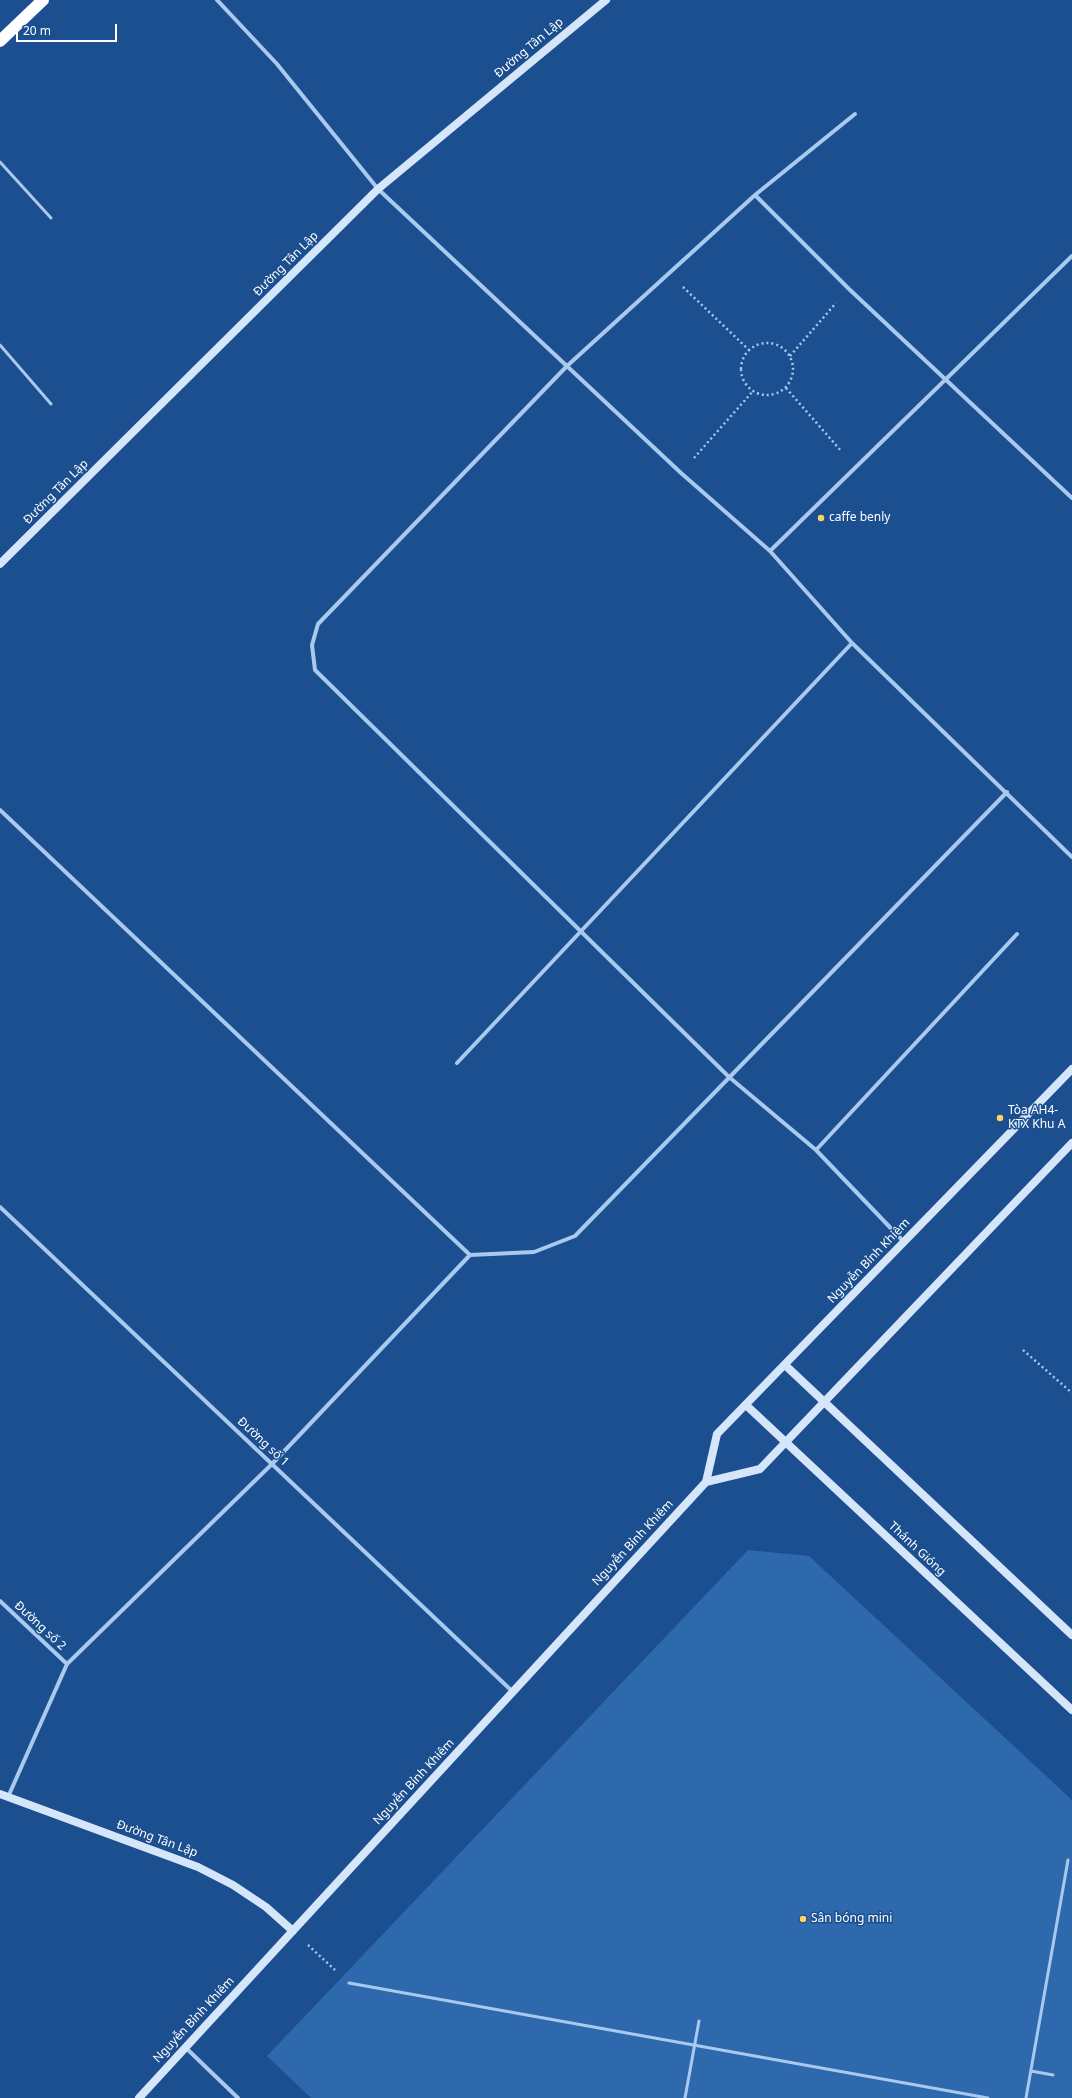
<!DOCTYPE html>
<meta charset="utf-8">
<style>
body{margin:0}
#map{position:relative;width:1072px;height:2098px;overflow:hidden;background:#1b4f8f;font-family:"Noto Sans",sans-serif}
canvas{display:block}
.scale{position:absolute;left:16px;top:24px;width:101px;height:18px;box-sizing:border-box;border:2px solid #fff;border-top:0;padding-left:5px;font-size:12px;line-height:14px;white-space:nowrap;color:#fff;-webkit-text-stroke:3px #1b4f8f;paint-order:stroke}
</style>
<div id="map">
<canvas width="1072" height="2098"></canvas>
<div class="scale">20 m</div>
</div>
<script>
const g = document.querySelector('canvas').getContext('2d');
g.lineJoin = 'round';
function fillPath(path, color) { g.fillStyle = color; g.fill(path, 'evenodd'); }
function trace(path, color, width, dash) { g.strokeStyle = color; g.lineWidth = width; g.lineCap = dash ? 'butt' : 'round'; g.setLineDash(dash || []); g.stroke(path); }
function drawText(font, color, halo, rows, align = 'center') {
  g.font = font + ' "Noto Sans",sans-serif'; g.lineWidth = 3; g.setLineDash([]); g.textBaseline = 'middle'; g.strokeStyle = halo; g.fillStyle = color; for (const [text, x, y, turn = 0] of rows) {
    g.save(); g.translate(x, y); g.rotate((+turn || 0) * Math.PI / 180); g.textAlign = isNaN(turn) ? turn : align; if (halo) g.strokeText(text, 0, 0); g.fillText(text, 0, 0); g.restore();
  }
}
fillPath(new Path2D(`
 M748,1550L809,1556L1072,1800V2098H311L267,2056Z`), '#2e69ad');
trace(new Path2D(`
 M683,287L749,350
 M741 369a26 26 0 1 1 52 0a26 26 0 1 1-52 0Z
 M790,356L836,303
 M786,388L842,452
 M694,458L753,391
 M1023,1350L1072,1393
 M308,1945L335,1970`), '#a9c9ee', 2.5, [2, 3]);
trace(new Path2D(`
 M0,162L51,218
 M0,345L51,404
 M349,1983L988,2098
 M1031,2071L1053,2075
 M685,2098L699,2021
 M1026,2098L1068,1860`), '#a9c9ee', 3);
trace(new Path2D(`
 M217,0L277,64L378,189L681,473L770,551L852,643L1072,857
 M855,114L755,195L567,366L318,624L312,645L315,670L729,1077L816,1150L904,1242
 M755,195L849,289L1072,498
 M770,551L1072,256
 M0,810L470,1255
 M457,1063L852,643
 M816,1150L1017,934
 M0,1207L513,1692
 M0,1601L67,1664
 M8,1797L67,1664L272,1464L470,1255L534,1252L575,1236L1007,792
 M186,2048L238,2098`), '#a9c9ee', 4);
trace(new Path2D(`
 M0,564L378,189L606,0
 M785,1365L1072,1635
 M746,1405L1072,1710
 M706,1482L760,1469L1072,1143
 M0,1794L198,1867L233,1885L266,1907L293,1931
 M139,2098L706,1482L717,1434L1072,1069`), '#d6e6fa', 8);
trace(new Path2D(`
 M0,41L43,0`), '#fff', 12);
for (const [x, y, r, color] of [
 [821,518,4,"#ffd166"],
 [1000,1118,4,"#ffd166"],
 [803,1919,4,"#ffd166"]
]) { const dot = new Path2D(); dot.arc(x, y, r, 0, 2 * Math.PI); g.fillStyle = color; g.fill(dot); trace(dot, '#1b4f8f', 1.5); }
drawText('12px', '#fff', '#1b4f8f', [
 ["Đường Tân Lập",529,48,-40],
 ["Đường Tân Lập",286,264,-45],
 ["Đường Tân Lập",56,492,-45],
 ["Nguyễn Bỉnh Khiêm",869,1261,-46],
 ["Đường số 1",263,1442,43],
 ["Nguyễn Bỉnh Khiêm",633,1543,-47],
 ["Thánh Gióng",917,1549,43],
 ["Đường số 2",40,1626,43],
 ["Nguyễn Bỉnh Khiêm",414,1782,-47],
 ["Đường Tân Lập",157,1839,20],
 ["Nguyễn Bỉnh Khiêm",194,2020,-47]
]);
drawText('12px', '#fff', '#1b4f8f', [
 ["caffe benly",829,518],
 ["Tòa AH4-",1008,1111],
 ["KTX Khu A",1008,1125],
 ["Sân bóng mini",811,1919]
], 'left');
</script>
